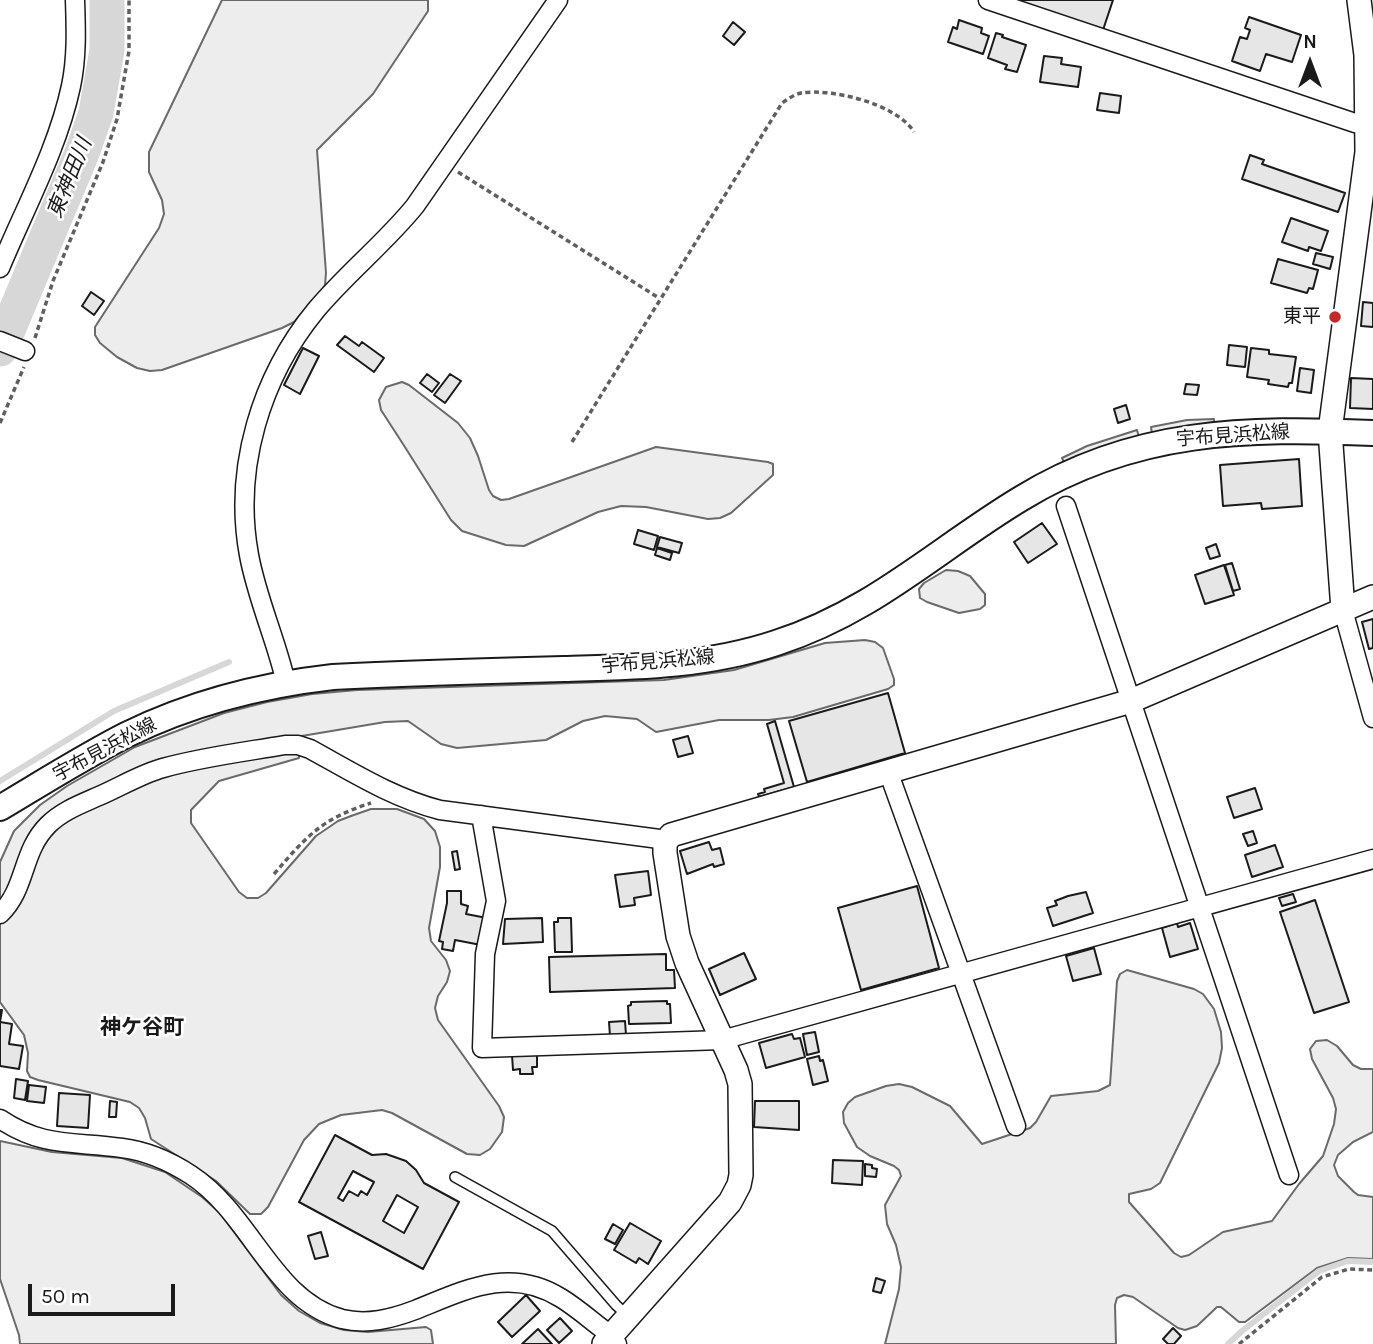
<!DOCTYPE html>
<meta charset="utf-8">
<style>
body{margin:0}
#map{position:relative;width:1373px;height:1344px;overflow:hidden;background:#fff;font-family:Karla,sans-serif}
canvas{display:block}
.north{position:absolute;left:1275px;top:28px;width:70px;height:70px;-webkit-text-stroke:5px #fff;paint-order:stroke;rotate:0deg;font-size:19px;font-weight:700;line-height:28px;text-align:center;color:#1a1a1a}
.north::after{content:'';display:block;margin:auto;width:24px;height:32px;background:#1a1a1a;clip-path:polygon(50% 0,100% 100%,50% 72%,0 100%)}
.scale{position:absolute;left:28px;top:1284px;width:147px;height:32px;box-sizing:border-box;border:4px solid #1a1a1a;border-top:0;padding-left:9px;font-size:21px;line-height:24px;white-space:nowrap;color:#1a1a1a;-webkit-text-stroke:5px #fff;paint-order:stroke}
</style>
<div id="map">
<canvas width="1373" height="1344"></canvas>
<div class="north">N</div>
<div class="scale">50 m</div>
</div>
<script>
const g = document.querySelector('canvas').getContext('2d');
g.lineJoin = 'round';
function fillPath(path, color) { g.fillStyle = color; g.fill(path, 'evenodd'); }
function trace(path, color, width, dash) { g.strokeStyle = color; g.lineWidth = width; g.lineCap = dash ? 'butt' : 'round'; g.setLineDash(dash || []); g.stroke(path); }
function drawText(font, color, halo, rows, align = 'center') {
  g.font = font + ' Karla,"Noto Sans JP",sans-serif'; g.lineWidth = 5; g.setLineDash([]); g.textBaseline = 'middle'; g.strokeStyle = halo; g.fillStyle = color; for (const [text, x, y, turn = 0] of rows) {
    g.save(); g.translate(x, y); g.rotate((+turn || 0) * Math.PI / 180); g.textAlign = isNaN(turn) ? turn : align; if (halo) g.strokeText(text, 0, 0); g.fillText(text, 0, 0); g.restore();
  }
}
const built = new Path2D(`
 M222,0H428V11L373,94L317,150L326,273L325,285L319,294L294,322L282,328L162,370L150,371L137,368L117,357L100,343L95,335V327L159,228L164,214L162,200L149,172V152Z
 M402,382L409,385L458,423L470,438L478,456L489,490L493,496L501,500L509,499L656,447L768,462L773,464V475L731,513L720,518L708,519L646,507L621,506L598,512L524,546L506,545L462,531L451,520L403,444L381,410L379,400L386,387Z
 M1214,419V423L1152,434L1151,427L1187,420Z
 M1137,430L1139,437L1065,464L1062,458L1087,446Z
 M946,570L958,571L970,576L985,594V605L980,609L959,613L927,602L920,598L919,589L924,583Z
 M865,640L875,642L883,648L894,679V685L888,689L793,717L769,720H719L656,732L637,719L605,716L583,721L546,740L457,748L441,744L408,721L385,722L284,739L299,755V758L219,781L191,810V823L239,892L247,898H258L266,893L316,836L338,821L351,816L371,809H397L424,819L435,831L440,847V867L429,928L431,941L446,960L450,971L447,982L438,996L435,1008L438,1020L499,1106L504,1117L502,1132L490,1149L480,1155L467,1154L392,1113L382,1110L341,1115L319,1124L304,1140L268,1207L261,1214H250L216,1181L151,1139L145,1118L139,1108L130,1102L38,1080L30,1077L27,1071L28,1053L24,1035L0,1002V862L14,831L40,805L67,786L135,747L224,713L267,702L312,694L357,690L664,680L734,670L825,643Z
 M1127,970L1194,989L1203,994L1214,1009L1221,1032L1222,1048L1219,1063L1160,1183L1151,1189L1129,1194V1202L1174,1253L1181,1257L1189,1255L1223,1232L1272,1221L1299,1184L1323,1156L1334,1124L1336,1109L1333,1098L1312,1059L1310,1049L1316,1041L1327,1040L1337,1046L1353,1065L1361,1069H1373V1132L1353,1142L1338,1155L1334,1165L1338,1176L1354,1192L1358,1195L1373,1197V1259L1348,1258L1317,1268L1245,1322H1239L1221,1307H1217L1197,1326L1185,1330L1178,1328L1133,1297L1124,1295L1117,1298L1115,1305L1116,1344H885L899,1289L901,1267L896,1245L887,1224L885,1205L901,1176L899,1170L894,1166L870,1156L857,1147L844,1123L843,1112L848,1103L855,1097L886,1086L899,1084L912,1087L950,1106L982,1144L1030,1128L1036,1122L1051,1096L1098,1091L1110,1085L1117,981L1120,974Z
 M0,1141L52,1152L122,1158L165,1172L202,1197L219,1212L281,1295L299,1311L320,1323L344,1330L368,1332L426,1327L431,1330L433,1344H20L19,1335L0,1279Z`);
fillPath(built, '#ededed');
trace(built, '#6a6a6a', 2);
trace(new Path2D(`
 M0,781L114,711L229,662
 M1228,1344L1242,1331L1319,1271L1348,1261L1373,1262`), '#d7d7d7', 6);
trace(new Path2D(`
 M0,349L82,153L96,113L107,50V0`), '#d7d7d7', 35);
const building = new Path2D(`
 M1015,0H1113L1103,30Z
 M1249,17L1301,35L1292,62L1266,54L1260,71L1232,61L1240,37L1247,39L1250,30L1245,28Z
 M959,20L982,28L981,33L989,36L983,54L948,42L953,27L957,29Z
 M733,22L745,32L734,45L723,36Z
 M996,33L1003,35L1002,37L1026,45L1017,72L1005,69L1007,65L988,58Z
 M1044,56L1062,58L1061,64L1081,67L1078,87L1040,82Z
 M1100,93L1121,96L1119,113L1097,110Z
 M1250,155L1264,160L1262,164L1345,193L1338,212L1242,179Z
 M1291,218L1328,231L1321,251L1309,247L1308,251L1282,242Z
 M1316,253L1333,257L1330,269L1313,264Z
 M1278,259L1318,270L1313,289L1309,288L1307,293L1271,283Z
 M91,292L104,301L94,315L82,306Z
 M1363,302L1373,303V327L1361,326Z
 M345,336L359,346L362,342L384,358L374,372L337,345Z
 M1229,345L1247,347L1245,367L1227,365Z
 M303,348L319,356L300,394L284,385Z
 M1251,348L1269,350V354L1296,357L1292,383H1289L1288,387L1268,384L1269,380L1247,377Z
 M1300,368L1314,370L1311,393L1297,391Z
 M427,374L439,383L432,392L420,383Z
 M450,374L461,381L445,403L434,395Z
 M1351,378L1373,379V409L1350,408Z
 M1186,384L1199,385L1197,395L1184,394Z
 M1126,405L1130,419L1118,423L1114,409Z
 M1299,459L1302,506L1262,509L1261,503L1223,506L1220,465Z
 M1042,523L1057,544L1028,563L1014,542Z
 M638,530L658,536L654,550L634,544Z
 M660,537L682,543L679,553L657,547Z
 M1216,544L1220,556L1210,559L1206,548Z
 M657,548L672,553L670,560L655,555Z
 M1232,563L1240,589L1233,591L1225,565Z
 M1224,565L1234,595L1205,604L1195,575Z
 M1373,619V648L1369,649L1362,622Z
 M888,693L905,753L807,782L789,721Z
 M775,721L794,787L759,797L758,794L765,792L764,789L784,783L767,724Z
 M688,736L693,753L678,757L673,740Z
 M1255,788L1262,809L1234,818L1227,797Z
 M1253,831L1257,843L1248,846L1243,834Z
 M709,842L712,850L720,848L724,864L714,867L713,864L687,874L680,851Z
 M1275,845L1283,867L1252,877L1245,855Z
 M457,851L460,869L455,870L452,852Z
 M648,871L651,895L634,898L635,905L620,907L615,875Z
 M917,886L939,968L861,990L838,908Z
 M447,891H461V904L468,906L466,914L487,918L481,945L455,940L453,951L442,949L443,942L439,941L447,903Z
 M1086,892L1093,913L1053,926L1047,908L1057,905L1055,901L1068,896Z
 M1293,894L1296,902L1282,906L1279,898Z
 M1315,900L1349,1002L1314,1013L1280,912Z
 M542,918L543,942L503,944L505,919Z
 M558,918H571L572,952H555L554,922H558Z
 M1177,923L1178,927L1190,923L1198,949L1170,957L1162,928Z
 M1094,948L1101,974L1073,981L1066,956Z
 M744,953L756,979L720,995L709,969Z
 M666,954V970H674L675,988L550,992L549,957Z
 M667,1001V1004H670L671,1023L629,1024L628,1006L631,1005V1002Z
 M0,1010H2L0,1022L12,1024L9,1044L23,1046L19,1069L0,1066Z
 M625,1021L626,1035L610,1036L609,1022Z
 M815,1032L819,1052L807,1055L803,1034Z
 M792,1034L794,1039L800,1038L805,1057L766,1068L759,1043Z
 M537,1054V1067H532L533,1074H520V1069L513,1070L512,1055Z
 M819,1056L820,1061L823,1060L828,1081L813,1085L807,1059Z
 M16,1079L28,1081L25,1100L14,1098Z
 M29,1085L46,1087L44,1103L27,1101Z
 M59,1093L90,1095L88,1128L57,1126Z
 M110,1101L117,1102L116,1117H109Z
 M755,1101H799V1130L754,1127Z
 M335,1135L372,1155L386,1154L406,1161L416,1170L424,1183L459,1202L423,1269L299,1202ZM353,1171L374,1182L367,1195L361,1191L358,1196L349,1191L343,1201L338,1198ZM397,1195L418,1207L404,1233L383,1221Z
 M833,1160L863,1161L862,1185L832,1183Z
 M865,1164L872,1165V1168L877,1169L876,1177L865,1176Z
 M630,1223L661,1241L648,1264L639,1258L636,1263L614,1250Z
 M613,1224L623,1230L615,1244L605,1239Z
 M321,1232L328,1256L315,1259L308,1236Z
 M876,1278L885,1281L881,1293L873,1291Z
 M526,1295L540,1311L512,1337L498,1322Z
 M560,1318L572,1331L559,1343L547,1330Z
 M1173,1328L1181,1336L1174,1344H1168L1163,1339Z
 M538,1329L552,1344H522Z`);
fillPath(building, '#e6e6e6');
trace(building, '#1a1a1a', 2);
const service = new Path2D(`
 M455,1177L552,1231L616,1305L628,1316`);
const minor = new Path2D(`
 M988,0L1355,123L1373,127
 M0,268C24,210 58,148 71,86C77,58 76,29 75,0
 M0,341L25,351
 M1066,506L1289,1175
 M1343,610L1373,718
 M286,683C276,639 257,599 249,555C233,468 261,377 316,310C347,273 385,243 415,206L558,0
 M888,771L1016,1126
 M481,815L496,901L485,954L482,1048L722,1040L1373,859
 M0,914C27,888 21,852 48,825C62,811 81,804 99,796C120,787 141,774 163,768C202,757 244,752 285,745H298L310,749C352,772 393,798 440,810L667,840
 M0,1119C43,1148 74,1141 122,1148C146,1151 171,1162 191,1175C252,1215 272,1300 342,1319C367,1325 391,1319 415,1310C465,1290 510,1266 561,1298C579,1309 595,1324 612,1336L617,1344`);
const tertiary = new Path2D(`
 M1343,610L1330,431L1367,152L1366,55L1359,0
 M604,1344L730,1202L739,1185L741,1175L740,1084L736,1070L687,963L678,936L665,853V843L671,835L1131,701L1373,597`);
const secondary = new Path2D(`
 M0,808C42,783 83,757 126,735C191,703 262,685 333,677C410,673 487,671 564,669C637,667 707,666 776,643C875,611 937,549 1022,498C1135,429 1246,428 1373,433`);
trace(service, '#1a1a1a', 12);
trace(minor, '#1a1a1a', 21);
trace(tertiary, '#1a1a1a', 26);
trace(secondary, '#1a1a1a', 28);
trace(new Path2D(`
 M458,172L659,298
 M35,338L53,281L103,162L117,119L129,51V0
 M0,423L24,367
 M572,442L782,103C788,99 793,95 801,93C832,88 897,104 914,132
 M274,874C307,836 321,819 371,803
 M1239,1344L1322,1277L1349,1269L1373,1270`), '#5f5f5f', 3.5, [5, 3.5]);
trace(service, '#fff', 9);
trace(minor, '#fff', 18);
trace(tertiary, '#fff', 23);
trace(secondary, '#fff', 24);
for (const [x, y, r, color] of [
 [1335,317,7,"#c62828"]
]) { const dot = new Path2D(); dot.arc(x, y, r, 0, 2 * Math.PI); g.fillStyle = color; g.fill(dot); trace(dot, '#fff', 2.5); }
drawText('19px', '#1a1a1a', '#fff', [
 ["東平",1321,317]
], 'right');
drawText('19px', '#1a1a1a', '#fff', [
 ["宇布見浜松線",1233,436,-4],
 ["宇布見浜松線",658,662,-5],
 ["宇布見浜松線",105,750,-28]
]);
drawText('italic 21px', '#1a1a1a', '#fff', [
 ["東神田川",70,178,-68]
]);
drawText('bold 21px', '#1a1a1a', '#fff', [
 ["神ケ谷町",142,1028]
]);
</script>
